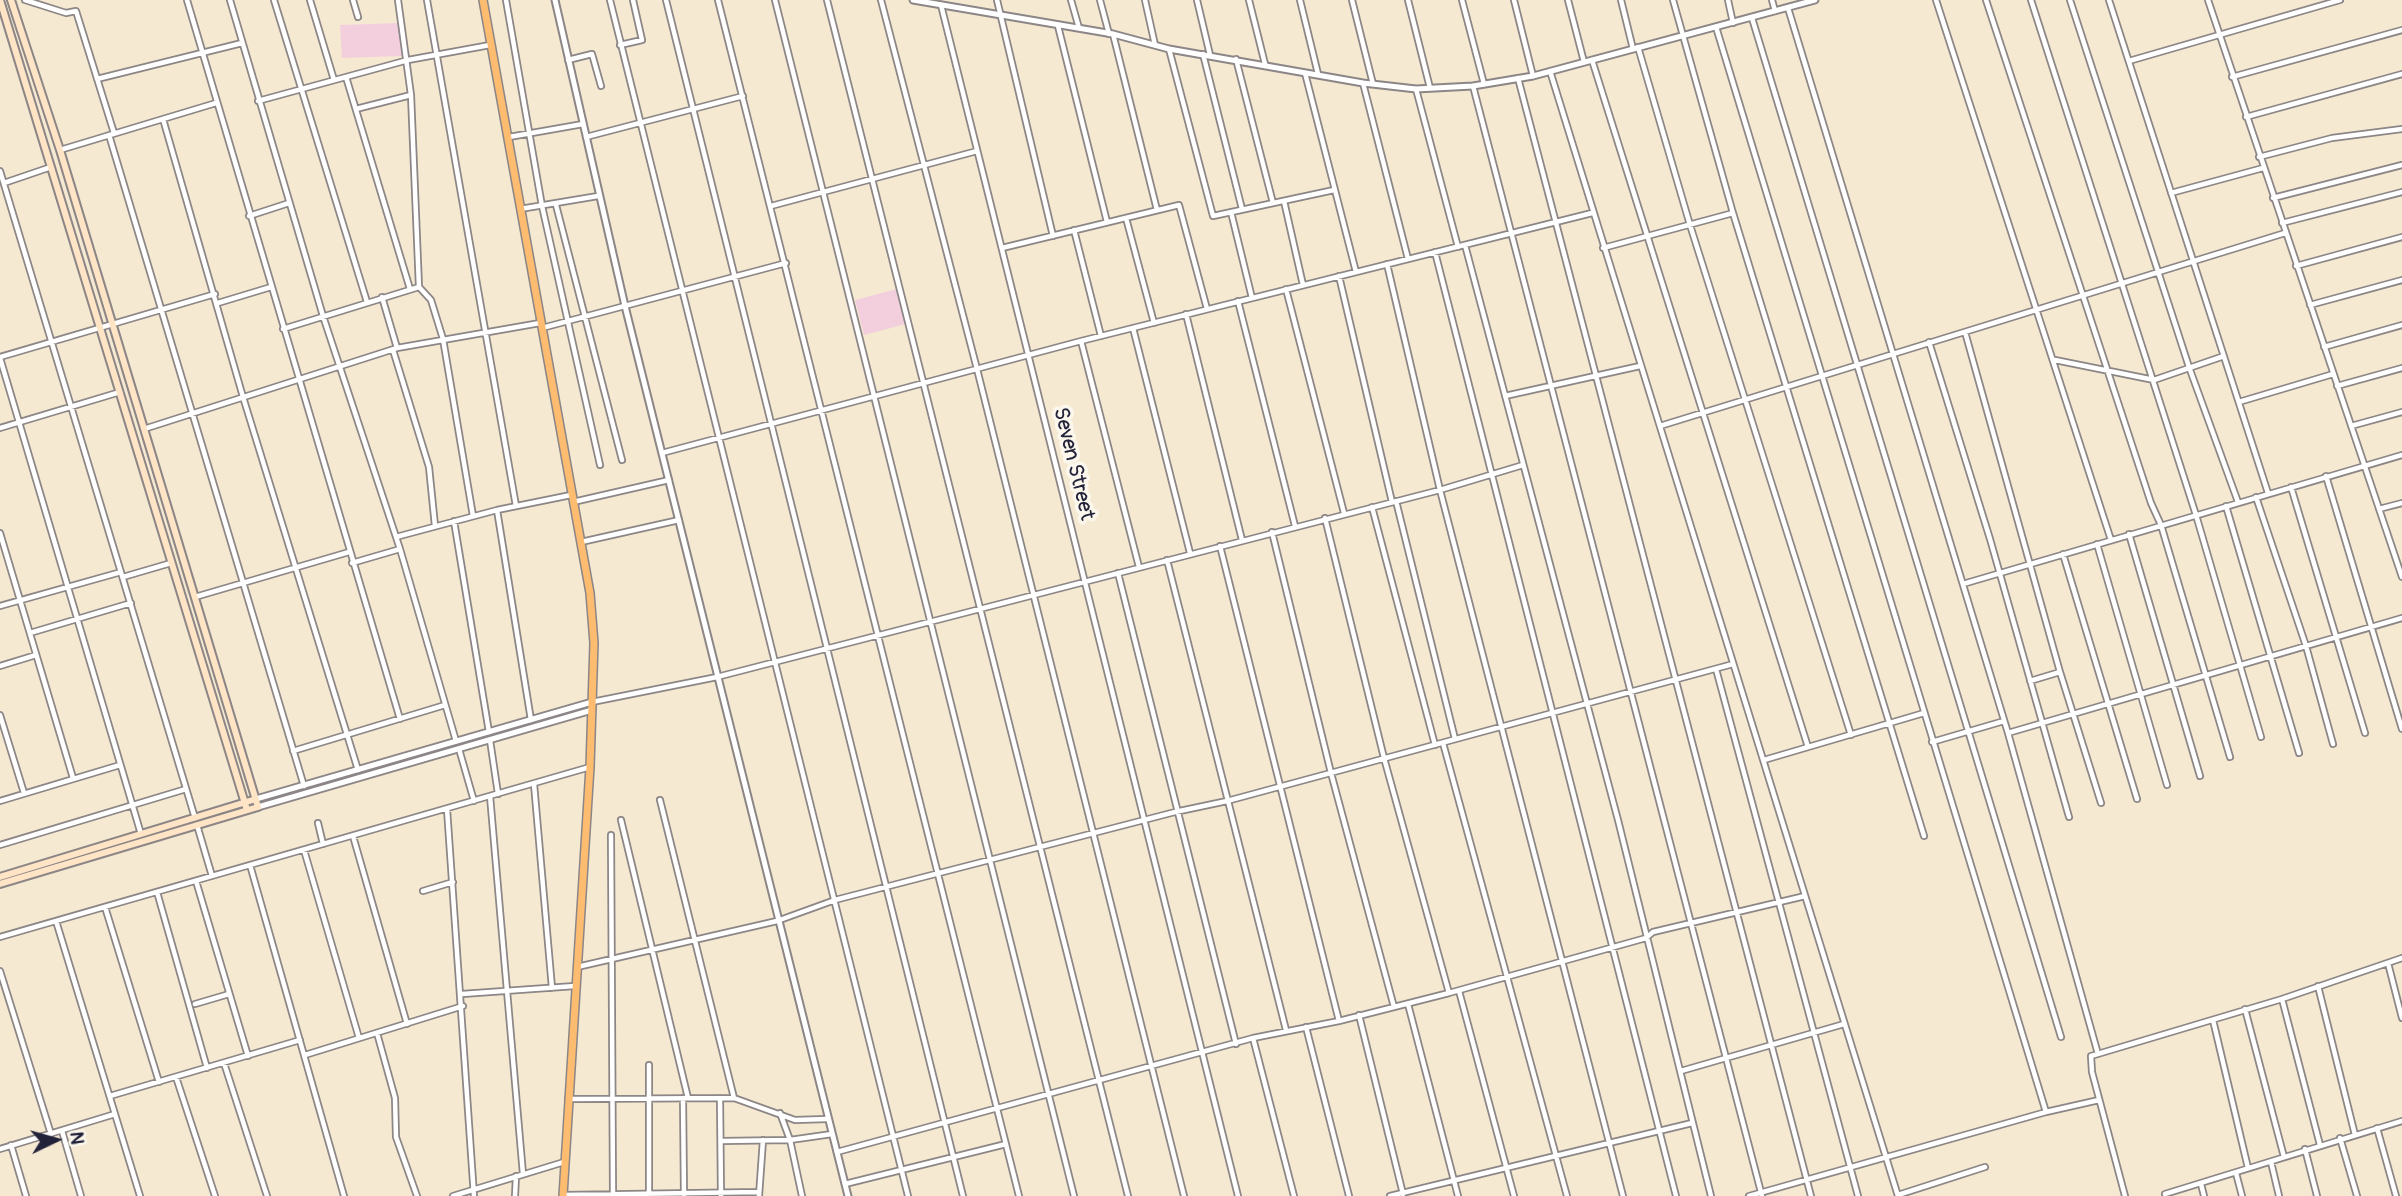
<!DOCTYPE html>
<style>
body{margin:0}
#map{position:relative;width:2402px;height:1196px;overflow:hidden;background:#f5e9d2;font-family:Pangolin,sans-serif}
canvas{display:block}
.north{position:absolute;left:21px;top:1105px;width:70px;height:70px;-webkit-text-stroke:5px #fbf7ec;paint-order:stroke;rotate:85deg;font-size:19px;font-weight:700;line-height:28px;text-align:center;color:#22223b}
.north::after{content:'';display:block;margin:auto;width:24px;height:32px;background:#22223b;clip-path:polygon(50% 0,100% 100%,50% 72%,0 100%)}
</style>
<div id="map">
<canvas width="2402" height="1196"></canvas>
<div class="north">N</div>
</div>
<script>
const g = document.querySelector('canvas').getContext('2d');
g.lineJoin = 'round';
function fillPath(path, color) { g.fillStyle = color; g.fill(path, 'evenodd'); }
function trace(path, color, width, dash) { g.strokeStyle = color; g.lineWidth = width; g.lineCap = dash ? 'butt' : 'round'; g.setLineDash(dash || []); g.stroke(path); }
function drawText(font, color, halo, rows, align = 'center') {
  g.font = font + ' Pangolin,sans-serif'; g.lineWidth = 7; g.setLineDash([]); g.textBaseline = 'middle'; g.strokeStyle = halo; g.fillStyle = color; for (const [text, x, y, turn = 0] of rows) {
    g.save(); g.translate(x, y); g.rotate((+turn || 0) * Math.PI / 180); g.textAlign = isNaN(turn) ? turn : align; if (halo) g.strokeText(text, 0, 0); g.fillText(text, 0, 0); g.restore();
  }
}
fillPath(new Path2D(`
 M399,23L403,56L342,58L340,25Z
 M897,289L906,324L864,335L855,300Z`), '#f3cfde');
const minor = new Path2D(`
 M25,0L66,13L76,11L114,133
 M187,0L400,719
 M230,0L323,316L400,549L456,741
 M274,0L367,302
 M310,0L334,80
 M353,0L358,17
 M398,0L411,95L419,287L431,300L443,339L473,516
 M427,0L516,506
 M506,0L542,206L600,465
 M610,0L908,1196
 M666,0L963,1196
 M718,0L1019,1196
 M775,0L1074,1196
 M827,0L1128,1196
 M881,0L977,369L1184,1196
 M997,0L1053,236
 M1071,0L1079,28
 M1100,0L1109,34
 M1145,0L1155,45
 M1197,0L1210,55
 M1249,0L1265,64
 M1300,0L1318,74
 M1352,0L1373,84
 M1408,0L1430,88
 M1462,0L1484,84
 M1514,0L1533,76
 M1568,0L1584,62
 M1621,0L1633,49
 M1673,0L1733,213L1924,836
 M1728,0L1733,23
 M1772,0L1775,11
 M1936,0L2111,540
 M1986,0L2151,503L2161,525L2230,757
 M2031,0L2196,515L2261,737
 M2070,0L2189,367L2238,502
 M2109,0L2268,493
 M2208,0L2402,577
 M941,5L1238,1196
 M1788,8L2008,733L2098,1054
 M1752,18L2061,1037
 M1058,26L1107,222
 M1716,27L2046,1112L2099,1100
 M1113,34L1157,210
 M620,45L642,40L633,0
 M1638,47L1690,225L1851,735
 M1169,49L1213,216L1334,190
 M1203,54L1242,209
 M1236,59L1273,203
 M568,60L592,54L601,86
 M1592,60L1808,747
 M2129,61L2340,0
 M1550,71L1898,1196
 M1305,73L1356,272
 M346,77L410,289
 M2232,77L2402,30
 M1518,78L1811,1196
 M97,79L242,43
 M1363,83L1408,259
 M1473,86L1762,1196
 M1416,89L1458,247
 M258,101L408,60L490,45
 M356,109L411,95
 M2246,117L2402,74
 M163,119L243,397L358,770
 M109,135L304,786
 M509,137L583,124
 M586,137L743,96
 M60,150L216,103
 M2259,157L2332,138L2402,129
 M0,171L195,818
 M4,183L51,167
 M2171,193L2263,168
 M2273,198L2402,165
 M1284,201L1303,285
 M556,205L622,460
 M771,206L977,151
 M520,209L598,196
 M1231,212L1252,298
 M249,216L289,203
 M1126,218L1154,323
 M2282,223L2402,192
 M1074,230L1101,336
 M1465,245L1618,820L1711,1196
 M1002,248L1179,205L1207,309
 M1603,248L1733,213
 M1435,252L1676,1196
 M1387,264L1440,490L1623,1196
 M2296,266L2402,237
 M1339,276L1392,502
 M1286,289L1344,513
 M382,297L397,348
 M1238,301L1295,526
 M218,303L271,287
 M2310,305L2402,280
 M1186,314L1242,540
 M542,328L786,263
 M1133,328L1190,553
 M283,329L419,287
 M1965,332L2060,672L2101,803
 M1081,341L1139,567
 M1929,342L1990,539L2069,817
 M2324,347L2402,325
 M393,350L429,467L435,526
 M0,357L215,294
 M0,358L141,834
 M2055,360L2154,380L2224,356
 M2337,386L2402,368
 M1505,396L1640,366
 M2239,402L2333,374
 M1660,426L2285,233
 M2351,426L2402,412
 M0,428L120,392
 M144,429L397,348L540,323
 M662,453L1081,341L1592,213
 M2326,476L2402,729
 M2291,487L2365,733
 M2256,497L2306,646L2333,744
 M1396,501L1455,739
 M573,502L669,480
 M2226,506L2299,753
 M1372,507L1435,745
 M2379,509L2402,503
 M497,510L531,720
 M1325,518L1384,758L1449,993
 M454,521L489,732
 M1272,532L1331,773L1394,1007
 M0,533L73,778
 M2129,534L2200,776
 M396,537L497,510L571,495
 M581,542L679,520
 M2097,544L2167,785
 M1220,546L1339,1021
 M2063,554L2137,799
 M1167,560L1286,1030
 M352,563L400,549
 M1118,573L1236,1044
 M123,577L171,563
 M1963,584L2402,455
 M195,597L349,552
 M0,606L121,572
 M30,633L131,603
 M0,666L36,655
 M1716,669L1858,1196
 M2030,681L2060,672
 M592,702L717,677L1440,490L1523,465
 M0,715L24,793
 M2008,733L2402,618
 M490,740L498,794
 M1932,742L2004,721
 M1443,743L1567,1196
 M459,749L474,801
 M293,751L445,705
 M1764,760L1924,713
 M534,784L552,988
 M490,796L523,1174
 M660,800L734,1098
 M0,801L120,765
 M447,809L474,1196
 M621,820L688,1098
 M318,823L323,844
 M197,825L212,876
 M611,835L613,1194
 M353,836L407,1024
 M0,845L186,789
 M304,850L359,1038
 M250,865L344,1196
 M196,881L248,1056
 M423,891L453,882
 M157,892L207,1068
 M105,907L159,1082
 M56,921L140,1196
 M0,937L590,767
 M2388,963L2402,1018
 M577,967L777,921L835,900L1175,812L1227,801L1733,664
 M0,971L51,1134
 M2318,986L2355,1135
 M1459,991L1514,1196
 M462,994L575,986
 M2282,999L2402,958
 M195,1004L229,994
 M1408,1004L1458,1196
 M2245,1009L2284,1157
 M1359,1015L1403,1194
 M2213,1020L2248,1168
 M1306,1027L1349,1196
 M377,1033L395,1098L396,1137L417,1196
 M1253,1038L1294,1196
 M305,1055L463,1006
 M224,1063L267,1196
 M649,1065V1193
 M1681,1071L1844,1024
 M176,1077L215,1196
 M110,1096L300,1040
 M683,1098L684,1195
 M720,1098L721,1195
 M568,1099L734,1098L795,1120L827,1119
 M780,1113L790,1140L802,1196
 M2377,1128L2396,1196
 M62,1131L81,1196
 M2340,1138L2357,1196
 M722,1141L790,1140L832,1134
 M11,1145L26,1196
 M0,1149L115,1114
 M2305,1149L2317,1196
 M837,1152L1253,1038L1339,1021L1449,993L1646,938L1653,932L1805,896
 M2271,1162L2279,1196
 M2236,1173L2242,1196
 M845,1184L1006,1144
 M2201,1184L2204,1196
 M2165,1194L2402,1121
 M564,1195L759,1192
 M1898,1195L1985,1167
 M453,1196L564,1162
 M515,1196L516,1176
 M759,1196L763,1140
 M1390,1196L1692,1123
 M1749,1196L2046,1112
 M2125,1196L2092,1072L2091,1056L2282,999L2320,1145`);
const tertiary = new Path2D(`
 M555,0L625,306L848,1196
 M913,0L1113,34L1169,49L1363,83L1416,89L1473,86L1533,76L1815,0
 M256,799L592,702
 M258,807L592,710`);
const secondary = new Path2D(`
 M0,0L247,810
 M0,877L256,799
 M0,884L258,807L60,150L11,0`);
const primary = new Path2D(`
 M483,0L590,593L594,643L590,767L563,1196`);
trace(minor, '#8c8686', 8);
trace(tertiary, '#8c8686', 9);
trace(secondary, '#8c8686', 10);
trace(primary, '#8c8686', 10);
trace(minor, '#fff', 4.5);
trace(tertiary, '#fff', 5);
trace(secondary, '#ffe4c6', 6);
trace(primary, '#febc70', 7);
drawText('21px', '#22223b', '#fbf7ec', [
 ["Seven Street",1073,464,76]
]);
</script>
